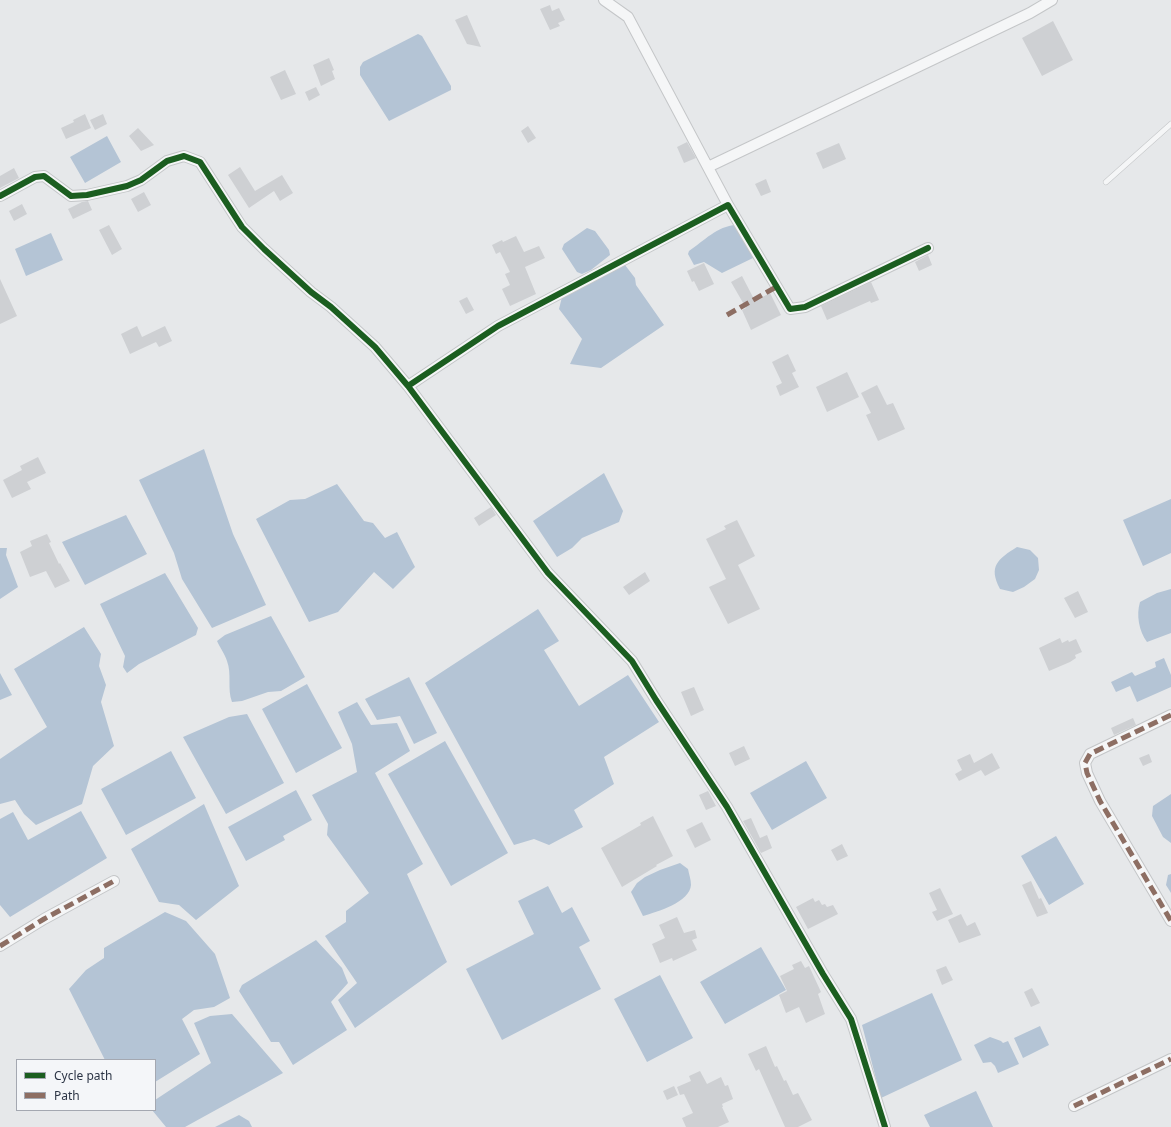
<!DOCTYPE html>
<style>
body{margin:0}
#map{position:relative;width:1171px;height:1127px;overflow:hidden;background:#e6e8ea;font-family:"Noto Sans",sans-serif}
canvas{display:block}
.legend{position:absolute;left:16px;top:1059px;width:140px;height:52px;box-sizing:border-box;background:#f4f6f9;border:1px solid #a4a8b1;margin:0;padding:5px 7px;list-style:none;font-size:12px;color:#2b3445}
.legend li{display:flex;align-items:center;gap:8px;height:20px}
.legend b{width:20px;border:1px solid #a4a8b1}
</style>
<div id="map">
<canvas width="1171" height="1127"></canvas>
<ul class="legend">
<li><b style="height:5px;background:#1b5e20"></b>Cycle path</li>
<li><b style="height:5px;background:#8d6e63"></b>Path</li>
</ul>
</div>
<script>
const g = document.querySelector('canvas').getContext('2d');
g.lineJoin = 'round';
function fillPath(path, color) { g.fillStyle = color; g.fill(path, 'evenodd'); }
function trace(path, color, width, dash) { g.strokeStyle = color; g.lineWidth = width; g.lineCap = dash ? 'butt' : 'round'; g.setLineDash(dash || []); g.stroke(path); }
fillPath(new Path2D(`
 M418,34L422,36L451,86V90L389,121L360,75V67L363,62Z
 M107,136L121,162L85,183L70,157Z
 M736,225L754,256L753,258L722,273L704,262L694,265L688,254L689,251C704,241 717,226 736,225Z
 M587,228L595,231L609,250L610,255L591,270L582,274L577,272L562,249L564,244Z
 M51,233L63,260L26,276L15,249Z
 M625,265L635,278L636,285L664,325L601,368L570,364L582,339L559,309L562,297Z
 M204,449L233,534L266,605L212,628L182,579L174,553L139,480Z
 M604,473L623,511L619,522L582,538L572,548L557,557L533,521Z
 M337,484L364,521L373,523L385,538L397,532L415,567L393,589L374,572L338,612L309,622L256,519L290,500L305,499Z
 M1171,499V553L1143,566L1123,520Z
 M126,515L147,554L85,585L62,542Z
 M1017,547L1030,550L1038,558L1039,570L1035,579L1024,587L1013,592L1000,589C988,566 998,559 1017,547Z
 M0,548H7L6,555L18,587L0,599Z
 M165,573L198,628L196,635L139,664L127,673L123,667L125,656L100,604Z
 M1171,589V633L1147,642C1139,631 1136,615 1140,602L1157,593Z
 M538,609L559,641L544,650L579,706L628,675L659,722L604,757L614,784L574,810L583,827L549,845L534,839L514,845L425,683Z
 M271,616L305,677L281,691L268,692L242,701L232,702C227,689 232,674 227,661C225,654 220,648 217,641L225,635Z
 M84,627L101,654L99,666L106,685L101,702L114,746L93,766L82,804L36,825L24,814L15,800L0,804V759L47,727L14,669Z
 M1164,658L1171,675V687L1137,702L1130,686L1116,692L1111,682L1132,672L1135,676L1156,667L1155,662Z
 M0,673L12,695L0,700Z
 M409,677L437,733L414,744L400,716L377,720L365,699Z
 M307,684L342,748L296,773L262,709Z
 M357,702L371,725L397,723L410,751L375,773L423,864L407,874L447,962L355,1028L338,1000L357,983L325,936L346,922V911L369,893L327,835L328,824L312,795L357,772L352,744L338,712Z
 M247,714L284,783L226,814L183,737L229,717Z
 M445,741L508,853L451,886L388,774Z
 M171,751L196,798L126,835L101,789Z
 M806,761L827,798L772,830L750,793Z
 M296,790L312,820L283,836L285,840L246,861L228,827Z
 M1171,794V843L1163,837L1152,816L1153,806Z
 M204,804L239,886L196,920L179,905L159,902L131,849Z
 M81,811L107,858L10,917L0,905V819L13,812L28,840Z
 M1056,836L1084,884L1049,905L1021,856Z
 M680,863L688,869C689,874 691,880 691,885C690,902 657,912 643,916L631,892L637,883L645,877L660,870Z
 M1171,874V893L1166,885L1168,875Z
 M548,886L562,913L572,907L590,941L579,947L601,989L502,1040L466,969L534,934L518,901Z
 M165,912L186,921L215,954L230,998L214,1007L194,1010L182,1019L200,1054L155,1082V1060H105L69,989L86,970L104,958V948Z
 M316,940L342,968L348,983L331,1002L347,1030L293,1065L279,1042H271L239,991L242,985Z
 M761,947L786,990L725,1024L700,982Z
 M660,975L693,1038L647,1062L614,999Z
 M932,993L962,1060L881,1098L862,1025Z
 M232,1014L283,1073L185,1127H166L152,1110H155V1100L211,1063L194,1023L210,1016Z
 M1040,1026L1049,1045L1023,1058L1014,1038Z
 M990,1037L1001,1041L1003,1043L1008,1041L1019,1064L998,1073L995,1066L991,1062L983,1063L974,1045Z
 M976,1091L993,1127H930L924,1115Z
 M239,1115L249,1121L252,1127H215Z`), '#b4c4d5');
fillPath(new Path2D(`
 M550,5L552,11L559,8L565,20L558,23L560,26L550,30L540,9Z
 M467,15L481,47L467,44L455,20Z
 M1053,21L1073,60L1042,76L1022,38Z
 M329,58L334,70L332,71L335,79L321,86L313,65Z
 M285,70L296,94L281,100L270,77Z
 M316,87L320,95L309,101L305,92Z
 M85,114L91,128L66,139L61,128L74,122L73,120Z
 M103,114L107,124L95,130L90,120Z
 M528,126L536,138L528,143L521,131Z
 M138,128L154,145L141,151L129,136Z
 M687,142L696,158L684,163L677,147Z
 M839,143L846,159L823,169L816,153Z
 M240,167L255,191L282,175L293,193L280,201L274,191L249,208L228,175Z
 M14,168L19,178L0,188V176Z
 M766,179L771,192L761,196L755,184Z
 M144,192L151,205L138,212L131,199Z
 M88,201L92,210L73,219L68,209L82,202Z
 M22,204L27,214L14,221L9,211Z
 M109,225L122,249L112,255L99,230Z
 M516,236L524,252L539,246L545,258L525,267L536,294L510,306L502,289L510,285L505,274L510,272L500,252L496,254L492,245L502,240L503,242Z
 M928,255L932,265L919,271L915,262Z
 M704,263L714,284L699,291L694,281L692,282L687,271Z
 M742,276L755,301L770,293L781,315L751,330L742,310L746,308L731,282Z
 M0,279L17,316L0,324Z
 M871,282L879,300L871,303L870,301L827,320L821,306Z
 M467,297L474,310L466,314L459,301Z
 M137,326L142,337L165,326L172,341L159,347L156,342L130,354L121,334Z
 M788,354L796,371L792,373L799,387L780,396L776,386L782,383L772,362Z
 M847,372L859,397L827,412L816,387Z
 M877,385L887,405L893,403L905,429L878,441L866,415L871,413L861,393Z
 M38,457L46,473L27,482L31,489L12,498L3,480L22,470L20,466Z
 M491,507L496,515L479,526L474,518Z
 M737,520L755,556L738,565L760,609L728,624L709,587L726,579L706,539L726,529L724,526Z
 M47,534L51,542L49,543L59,564L60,563L70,581L55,588L46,571L30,577L20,552L32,546L30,541Z
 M645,572L650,581L629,595L623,587Z
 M1078,591L1088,612L1075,618L1064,598Z
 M1060,638L1062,643L1068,640L1069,642L1076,639L1082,652L1075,655L1076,658L1070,662L1049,671L1039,648Z
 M694,687L704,710L691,716L681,692Z
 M1133,718L1136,725L1114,735L1111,728Z
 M744,746L750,759L735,766L729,753Z
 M992,753L1000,768L985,776L981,770L959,781L955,774L962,770L957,760L970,754L974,763Z
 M1149,754L1152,762L1143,766L1139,758Z
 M708,791L716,806L706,810L699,795Z
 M653,816L673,856L656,865L657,866L622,887L601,848L641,825L640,823Z
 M751,818L760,838L767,835L772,848L761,853L743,821Z
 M702,822L711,840L695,848L686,830Z
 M842,844L848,856L837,861L831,850Z
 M1031,881L1039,899L1041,898L1048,913L1037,917L1022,885Z
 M940,888L953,914L937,921L932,912L937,910L929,893Z
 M813,898L815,902L819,900L822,905L825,904L827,907L833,905L838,914L808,929L796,907Z
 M961,914L967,926L975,922L981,935L959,943L948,920Z
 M677,917L684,933L695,930L697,938L692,940L697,950L673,961L672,958L660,963L652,944L665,938L659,925Z
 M801,961L805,968L809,966L821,992L818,994L825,1014L806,1023L799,1007L786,1013L779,995L787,991L780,976L794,969L792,965Z
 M946,966L953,980L942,985L936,970Z
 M1032,988L1040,1003L1031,1007L1024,992Z
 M766,1046L775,1067L777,1066L784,1081L786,1080L793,1095L798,1093L812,1120L798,1127H785L759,1069L756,1071L748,1054Z
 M700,1071L707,1084L721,1077L725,1086L728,1085L733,1099L722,1104L723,1107H722L729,1122L718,1127H686L682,1118L693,1113L684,1094L680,1095L677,1087L691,1081L689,1076Z
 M674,1086L678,1095L667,1100L663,1091Z`), '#ced0d3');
const service = new Path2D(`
 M1106,182L1171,124`);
const minor = new Path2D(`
 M604,0L628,17L728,205
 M708,167L1030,13L1052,0
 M0,196L35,177L44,176L71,196L87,195L127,186L141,180L167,161L184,156L200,162L242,227L264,249L311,292L331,307L375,347L408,386L548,573L632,661L656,700L727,807L823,974L851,1019L885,1127
 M408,386L498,326L728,205L790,309L805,307L928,248
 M1171,715L1090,754L1085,763L1087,773L1100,801L1171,921
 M0,946L44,919L114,881
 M1074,1106L1171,1059`);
trace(service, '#c4c6c8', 6);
trace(minor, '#c4c6c8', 12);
trace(service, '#f5f6f7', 5);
trace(minor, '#f5f6f7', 10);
trace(new Path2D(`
 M727,315L776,287
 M1171,715L1090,754L1085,763L1087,773L1100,801L1171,921
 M0,946L44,919L114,881
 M1074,1106L1171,1059`), '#8d6e63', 5, [10, 5]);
trace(new Path2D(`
 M0,196L35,177L44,176L71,196L87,195L127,186L141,180L167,161L184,156L200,162L242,227L264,249L311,292L331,307L375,347L408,386L548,573L632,661L656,700L727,807L823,974L851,1019L885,1127
 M408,386L498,326L728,205L790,309L805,307L928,248`), '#1b5e20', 6);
</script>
